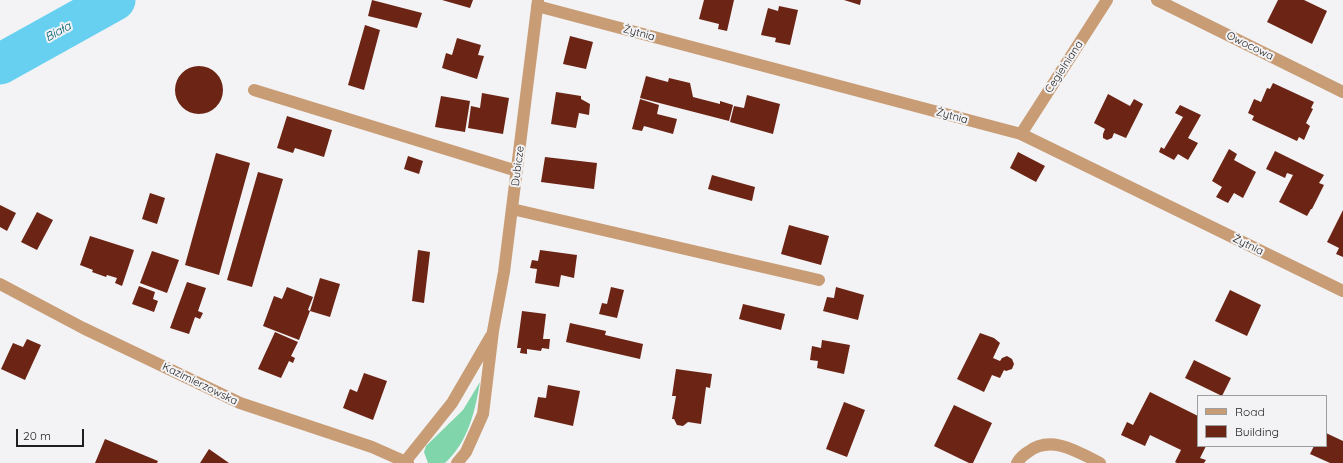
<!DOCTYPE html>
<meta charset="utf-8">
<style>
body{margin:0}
#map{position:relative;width:1343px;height:463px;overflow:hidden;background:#f3f3f5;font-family:Quicksand,sans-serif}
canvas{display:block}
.legend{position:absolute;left:1197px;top:395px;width:130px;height:52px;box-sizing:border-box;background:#f3f3f5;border:1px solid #9e9e9f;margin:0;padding:5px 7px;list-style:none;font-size:12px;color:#1e1e1f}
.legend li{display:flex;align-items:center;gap:8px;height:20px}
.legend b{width:20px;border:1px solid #9e9e9f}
.scale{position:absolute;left:16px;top:429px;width:68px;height:18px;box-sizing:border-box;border:2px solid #1e1e1f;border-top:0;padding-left:5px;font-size:12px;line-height:14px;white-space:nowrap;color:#1e1e1f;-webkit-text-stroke:3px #f3f3f5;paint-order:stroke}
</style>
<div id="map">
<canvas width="1343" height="463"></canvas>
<ul class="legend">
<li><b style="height:5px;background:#c89c75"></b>Road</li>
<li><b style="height:11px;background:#6c2415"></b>Building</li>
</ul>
<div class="scale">20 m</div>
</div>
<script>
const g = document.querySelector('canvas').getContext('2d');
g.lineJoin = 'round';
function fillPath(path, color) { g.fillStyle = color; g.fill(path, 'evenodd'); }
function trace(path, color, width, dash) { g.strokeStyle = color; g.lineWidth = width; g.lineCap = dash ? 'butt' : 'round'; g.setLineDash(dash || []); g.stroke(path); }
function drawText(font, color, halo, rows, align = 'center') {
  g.font = font + ' Quicksand,sans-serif'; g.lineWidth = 4; g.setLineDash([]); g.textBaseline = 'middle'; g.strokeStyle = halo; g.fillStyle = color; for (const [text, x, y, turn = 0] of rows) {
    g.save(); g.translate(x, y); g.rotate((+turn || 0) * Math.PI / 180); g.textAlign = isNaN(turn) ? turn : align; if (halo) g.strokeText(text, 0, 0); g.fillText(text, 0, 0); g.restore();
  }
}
fillPath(new Path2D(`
 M480,382C475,412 468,442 445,463H428L424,452L426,446L463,410Z`), '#81d5aa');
trace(new Path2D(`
 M0,64L115,0`), '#67d0f0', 41);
fillPath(new Path2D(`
 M372,0L422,13L417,28L368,16Z
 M442,0H473L470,8Z
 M704,0H734L727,31L718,29L719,24L699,19Z
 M844,0H861L860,5Z
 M1278,0H1304L1327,11L1312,44L1267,22Z
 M779,6L798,10L790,45L775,42L776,38L761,35L768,8L778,11Z
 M365,25L380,30L364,90L348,85Z
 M570,36L593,42L586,69L563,64Z
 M457,38L481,45L478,55L484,56L477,79L442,68L446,53L452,55Z
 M175 90a24 24 0 1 1 48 0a24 24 0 1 1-48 0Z
 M646,76L668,82L669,78L690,83L693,97L720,104V101L733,105L729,121L640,98Z
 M1273,83L1314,102L1311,108L1313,109L1306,123L1310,126L1304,140L1299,137L1297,141L1252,120L1254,116L1248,113L1254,99L1261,102L1267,88L1270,89Z
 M556,92L581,96V99L590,104L589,115L579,113L576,128L551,124Z
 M482,93L509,98L503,134L468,128L471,106L480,108Z
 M1108,94L1130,106L1134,99L1143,104L1126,138L1114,133L1112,138L1107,140L1103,138V134L1105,129L1094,123Z
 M747,95L780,104L773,134L730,122L734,106L744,108Z
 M441,96L470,101L465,132L435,127Z
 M640,99L659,105L657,114L677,119L673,134L644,126L642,131L632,129Z
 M1180,105L1201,115L1188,138L1198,143L1188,160L1178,154L1174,160L1159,152L1161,147L1164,149L1183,117L1175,113Z
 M287,116L332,130L324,157L295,148L293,153L277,148Z
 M1229,149L1237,154L1234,160L1256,172L1243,198L1234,193L1228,203L1216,197L1222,187L1212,181Z
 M1275,151L1324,175L1319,183L1324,185L1312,209H1311L1307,216L1279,202L1293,175L1287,173L1285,178L1266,169Z
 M1018,152L1045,166L1036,182L1010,168Z
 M216,153L250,163L219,275L185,265Z
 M408,156L423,161L419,174L404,169Z
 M545,157L597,163L594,189L541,182Z
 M258,172L283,179L252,287L227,280Z
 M712,175L755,187L752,201L708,189Z
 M150,193L165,198L157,224L142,219Z
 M0,205L16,213L7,231L0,227Z
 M1343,210V257L1336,254L1339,248L1327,242Z
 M37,212L53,220L37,250L21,242Z
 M789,225L829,236L821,265L781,254Z
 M90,236L134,250L122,286L115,283L117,278L107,275L106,277L92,272L93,270L80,265Z
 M418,250L430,252L424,303L412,301Z
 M540,250L577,255L574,278L561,275L559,287L535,283L537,269L530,268L532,260L538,261Z
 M152,251L179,260L167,293L140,283Z
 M320,278L340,284L330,317L310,311Z
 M187,282L206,288L198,311L203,313L200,319L195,317L189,334L170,328Z
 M139,286L155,292L153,299L158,301L154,312L132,304Z
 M287,287L313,297L308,310L310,311L299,340L263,326L274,296L282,299Z
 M611,287L624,290L617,318L599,314L602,303L607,304Z
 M836,287L864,295L858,320L823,311L827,297L834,298Z
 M1230,290L1261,305L1247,336L1215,321Z
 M743,304L785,314L781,330L739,319Z
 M522,311L546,314L543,339H550L549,349L542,348L541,351L527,349V354L520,353L521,348H517Z
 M570,323L606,331L605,335L643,344L640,359L566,342Z
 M275,332L298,342L291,356L295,358L293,363L289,361L281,378L258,369Z
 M980,333L994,338L1000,343L993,358L1000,361L1002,358L1007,356L1012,359L1014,364L1012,369L1006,371L1004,370L1000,378L992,375L984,392L957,379Z
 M27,339L41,345L25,380L1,369L13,343L23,347Z
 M822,340L850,345L844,374L817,368L818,361L810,360L812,346L821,348Z
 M1194,360L1231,378L1222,396L1185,378Z
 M676,369L712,374L710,388L706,387L701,424L688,422L683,426L677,425L674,419H672L676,396H672Z
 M364,373L387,381L373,420L343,408L350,389L357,392Z
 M548,385L580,391L573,426L534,417L538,397L546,398Z
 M1150,392L1198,416V446H1206L1200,458L1206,460L1204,463H1177L1175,462L1181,450L1150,435L1145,446L1121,435L1127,422L1133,425Z
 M844,402L865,410L847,457L826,449Z
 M954,405L992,423L973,463H969L934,446Z
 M1326,433L1343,441V463H1330L1310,454L1314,446H1326Z
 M105,439L158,461L157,463H95Z
 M209,449L229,463H200Z`), '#6c2415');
trace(new Path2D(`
 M1157,0L1343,92
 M537,6L1021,134L1343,291
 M254,90L517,171
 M1021,134L1107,0
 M512,209L819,280
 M0,284L83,328L240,403L372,447L408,463
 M404,463L452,403L491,336
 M457,463L466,452L483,414L493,331L504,272L538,0
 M1017,463C1020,458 1023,455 1028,452C1051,434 1078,452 1100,463`), '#c89c75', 12);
drawText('11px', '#1e1e1f', '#f3f3f5', [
 ["Żytnia",639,33,15],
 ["Owocowa",1250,46,26],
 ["Cegielniana",1064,67,-57],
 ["Żytnia",952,116,15],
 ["Dubicze",518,166,-83],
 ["Żytnia",1248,245,26],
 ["Kazimierzowska",200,384,26]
]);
drawText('italic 12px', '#005e73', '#f3f3f5', [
 ["Biała",58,32,-29]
]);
</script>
